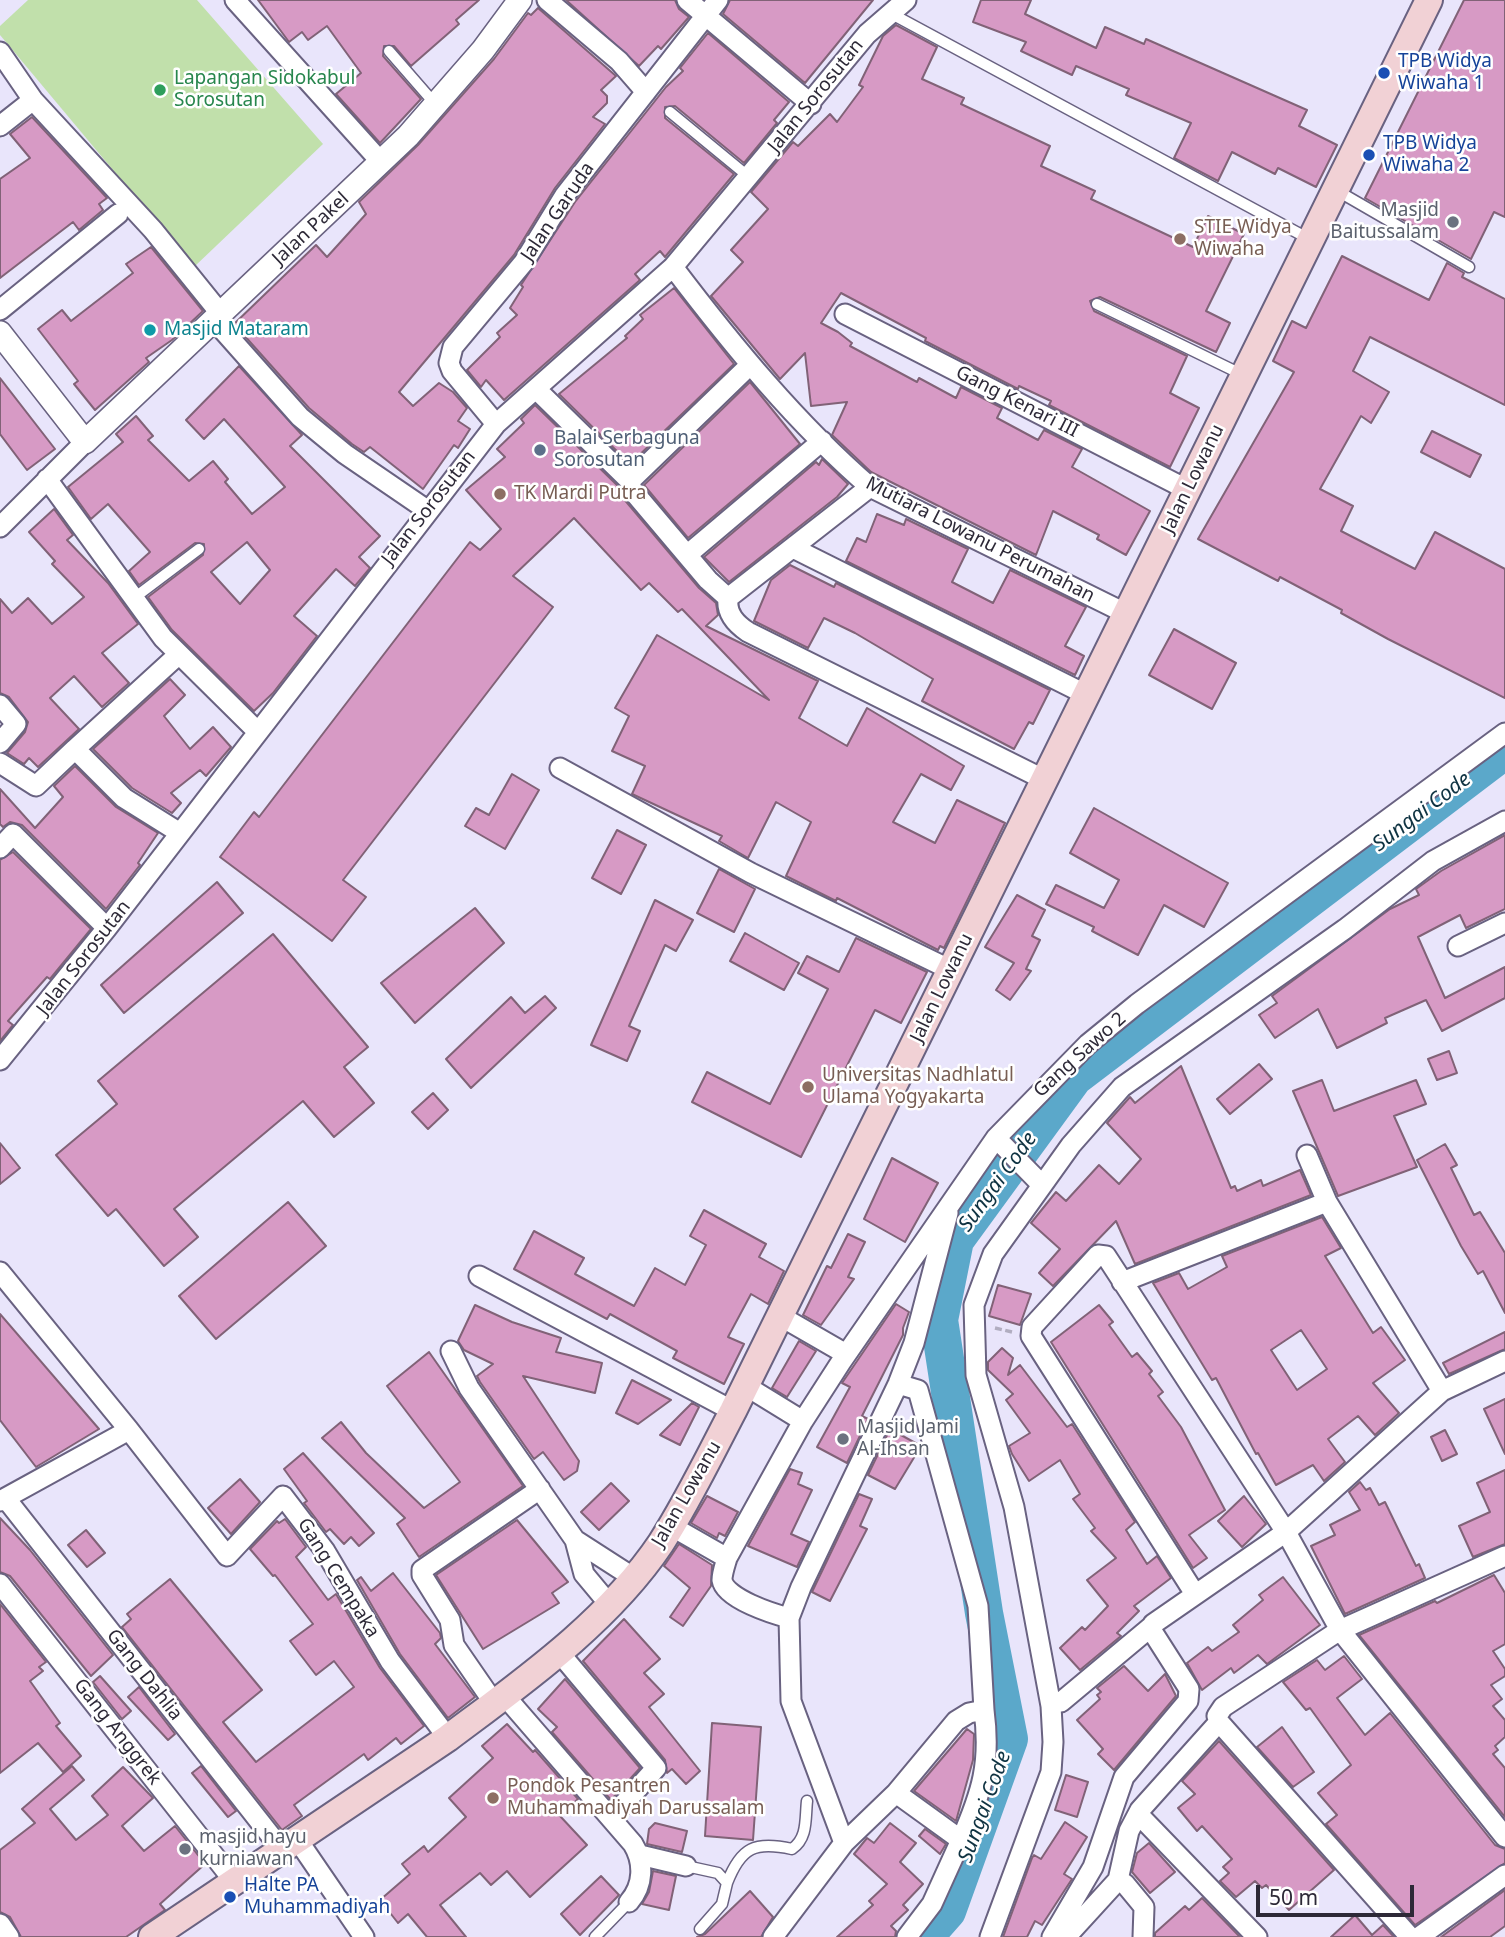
<!DOCTYPE html>
<style>
body{margin:0}
#map{position:relative;width:1505px;height:1937px;overflow:hidden;background:#e9e5fb;font-family:"Noto Sans",sans-serif}
canvas{display:block}
.scale{position:absolute;left:1256px;top:1885px;width:158px;height:32px;box-sizing:border-box;border:4px solid #2d2937;border-top:0;padding-left:9px;font-size:21px;line-height:24px;white-space:nowrap;color:#2d2937;-webkit-text-stroke:5px #fff;paint-order:stroke}
</style>
<div id="map">
<canvas width="1505" height="1937"></canvas>
<div class="scale">50 m</div>
</div>
<script>
const g = document.querySelector('canvas').getContext('2d');
g.lineJoin = 'round';
function fillPath(path, color) { g.fillStyle = color; g.fill(path, 'evenodd'); }
function trace(path, color, width, dash) { g.strokeStyle = color; g.lineWidth = width; g.lineCap = dash ? 'butt' : 'round'; g.setLineDash(dash || []); g.stroke(path); }
function drawText(font, color, halo, rows, align = 'center') {
  g.font = font + ' "Noto Sans",sans-serif'; g.lineWidth = 5; g.setLineDash([]); g.textBaseline = 'middle'; g.strokeStyle = halo; g.fillStyle = color; for (const [text, x, y, turn = 0] of rows) {
    g.save(); g.translate(x, y); g.rotate((+turn || 0) * Math.PI / 180); g.textAlign = isNaN(turn) ? turn : align; if (halo) g.strokeText(text, 0, 0); g.fillText(text, 0, 0); g.restore();
  }
}
fillPath(new Path2D(`
 M28,0H197L323,144L194,267L0,35V26Z`), '#c1e0ab');
trace(new Path2D(`
 M924,1937L947,1911L1009,1739L984,1613L939,1320L955,1240L1074,1077L1505,750`), '#5ba8ca', 38);
const building = new Path2D(`
 M258,0H479L456,20L459,24L411,66L394,46H384L383,56L421,99L380,143L336,94L361,73L327,26L308,40L302,32L289,42Z
 M566,0H675L679,9L689,17L661,49L658,46L639,66Z
 M730,0H873L805,83L723,14Z
 M981,0H1031L1025,14L1096,48L1105,27L1144,44L1146,39L1307,110L1299,126L1337,145L1316,187L1278,168L1275,174L1232,152L1218,181L1174,158L1191,123L1126,95L1129,89L1076,66L1072,75L1021,51L1026,42L973,22Z
 M1464,0H1505V217L1494,212L1471,259L1365,198Z
 M538,8L616,76L601,90L607,96V103L593,117L605,124L555,188L514,255L399,392L413,406L439,383L453,392L467,408L458,421L470,429L458,448L454,445L423,489L370,447L364,452L352,444L309,408L234,324L316,245L327,257L366,214L359,202L418,145L494,59L528,13L531,15Z
 M896,25L937,47L922,79L964,98L961,104L1050,146L1041,166L1095,191L1091,199L1193,247L1208,216L1244,234L1206,311L1230,323L1216,352L1100,297L1090,301L1094,311L1187,356L1170,393L1199,408L1170,467L1049,405L1051,401L1019,386L1018,389L925,341L926,338L841,293L821,323L838,332L852,343L850,346L917,382L919,378L956,398L961,387L1002,408L997,418L1038,440L1044,430L1082,449L1072,467L1150,511L1126,555L1097,539L1099,535L1053,511L1036,555L871,472L832,435L847,402L811,406L805,353L780,379L711,296L743,262L731,250L768,209L751,192L793,142L798,146L830,114L837,122L863,87L859,85L883,36Z
 M708,33L789,102L774,120L777,123L744,163L675,106L665,107V118L734,174L665,257L660,251L635,274L640,280L504,400L486,380L481,387L467,370L500,337L497,333L517,315L510,308L523,287L521,285L575,202L666,87L683,71L680,68Z
 M32,117L107,198L99,204L103,210L79,230L73,222L0,278V179L30,158L10,134Z
 M151,247L203,311L172,340L146,358L149,362L95,410L74,384L78,381L38,329L62,310L71,321L133,273L126,264Z
 M1342,256L1429,300L1447,263L1464,273L1462,277L1505,299V405L1370,337L1353,371L1389,392L1371,423L1361,416L1320,489L1353,506L1341,531L1415,569L1435,532L1505,569V698L1388,639L1341,613L1342,610L1280,577L1278,581L1198,539L1294,372L1273,361L1292,321L1306,328Z
 M674,288L734,364L630,464L559,394L627,338L625,336L643,319L640,315Z
 M239,366L302,435L290,446L380,536L359,557L370,568L355,586L336,569L294,616L317,636L273,693L254,711L172,630L148,597L203,555L204,544L195,543L139,585L129,571L150,552L108,504L91,519L68,487L123,442L116,434L136,416L153,436L148,440L189,481L213,461L228,479L225,482L252,514L285,487L224,419L204,439L186,420ZM247,542L270,570L240,604L211,572Z
 M0,378L55,449L27,470L0,434Z
 M750,382L800,444L688,538L644,485Z
 M535,405L619,487L623,498L699,588L716,603L718,615L706,626L818,681L799,718L847,746L867,708L964,766L951,790L921,774L893,822L935,843L957,800L1005,823L944,948L940,946L938,950L837,898L836,901L786,876L811,822L776,802L748,858L719,841L722,836L632,794L645,766L612,751L629,716L615,708L657,635L769,700L682,609L678,612L649,583L641,590L574,518L513,576L553,607L343,880L366,897L332,941L220,857L254,812L259,817L470,542L480,550L501,529L466,490L505,457L497,449L524,423L521,419Z
 M1432,431L1481,455L1470,477L1421,452Z
 M822,459L848,484L837,497L729,582L704,557L816,462L819,465Z
 M54,509L73,535L67,540L108,583L138,624L102,653L129,683L102,707L74,676L50,698L79,729L38,767L29,758L24,764L7,753L25,732L28,722L9,697L0,693V599L12,613L28,598L52,624L84,597L52,564L55,561L29,532Z
 M877,514L904,525L906,519L968,549L952,582L993,603L1010,570L1086,607L1065,646L1084,656L1075,675L846,561L857,538L866,542Z
 M790,565L834,587L836,583L1050,690L1033,724L1029,722L1014,749L922,701L933,679L855,633L824,618L808,648L754,621L771,580Z
 M1174,629L1236,663L1212,709L1149,675Z
 M170,679L185,695L164,716L190,749L213,727L231,747L206,776L200,770L171,793L181,803L172,813L132,788L93,749Z
 M75,766L116,807L158,833L138,863L140,865L106,909L22,825L10,822L3,827L0,824V789L35,828L63,797L54,786Z
 M512,774L539,790L505,849L465,826L476,808L489,815Z
 M1094,808L1228,883L1204,927L1164,905L1138,955L1092,931L1094,927L1046,904L1056,885L1104,908L1119,880L1070,853Z
 M617,830L646,845L621,894L592,878Z
 M1505,835V909L1466,928L1460,915L1418,937L1445,998L1505,967V998L1442,1031L1426,1000L1385,1018L1387,1023L1337,1048L1318,1009L1275,1038L1259,1015L1277,1003L1272,996L1390,909L1419,895L1416,889L1441,871Z
 M13,852L91,929L50,979L47,977L8,1021L13,1025L0,1041V860Z
 M719,869L755,889L734,932L697,913Z
 M217,882L243,913L124,1013L101,985Z
 M1017,895L1045,910L1032,936L1040,940L1026,969L1031,971L1010,1000L996,990L1014,963L985,947Z
 M655,900L693,920L676,951L665,945L629,1026L640,1031L627,1061L591,1045Z
 M475,908L504,943L415,1023L381,983Z
 M745,933L799,963L784,990L730,961Z
 M273,934L368,1047L344,1067L374,1103L334,1137L303,1101L174,1209L198,1237L164,1266L116,1209L108,1216L56,1155L117,1104L98,1081Z
 M856,938L927,972L901,1023L875,1010L801,1157L692,1102L707,1072L770,1104L828,989L798,973L807,956L839,972Z
 M545,996L556,1008L471,1088L446,1059L511,997L525,1013Z
 M1449,1051L1457,1073L1437,1080L1428,1059Z
 M1259,1064L1272,1079L1230,1114L1217,1099Z
 M1181,1066L1231,1188L1235,1186L1237,1191L1261,1180L1263,1186L1300,1170L1311,1195L1135,1264L1116,1221L1053,1286L1039,1273L1060,1249L1031,1223L1056,1192L1066,1201L1099,1165L1119,1184L1141,1159L1107,1123L1130,1097L1135,1103Z
 M1322,1080L1334,1111L1416,1080L1426,1104L1394,1116L1417,1167L1338,1196L1293,1091Z
 M433,1093L448,1110L428,1129L412,1112Z
 M0,1143L20,1168L0,1184Z
 M1445,1144L1457,1165L1451,1168L1474,1215L1480,1212L1505,1253V1313L1483,1271L1478,1274L1461,1246L1417,1160Z
 M892,1158L938,1183L905,1242L864,1219Z
 M288,1202L326,1246L216,1339L179,1296Z
 M704,1210L766,1244L759,1257L784,1271L768,1304L751,1294L728,1337L744,1344L724,1384L673,1358L677,1351L610,1314L607,1319L514,1269L534,1231L584,1258L575,1274L634,1306L655,1268L685,1285L706,1245L690,1236Z
 M1322,1217L1341,1248L1325,1256L1373,1333L1381,1327L1405,1360L1373,1383L1399,1413L1375,1435L1358,1416L1328,1439L1345,1462L1324,1481L1313,1465L1276,1485L1258,1453L1256,1454L1216,1378L1212,1380L1153,1283L1179,1273L1188,1289L1227,1267L1222,1256ZM1301,1330L1327,1369L1297,1390L1271,1350Z
 M848,1234L865,1242L848,1277L854,1279L821,1325L803,1315L827,1266L831,1268Z
 M998,1285L1031,1294L1020,1325L989,1316Z
 M896,1304L909,1312L903,1328V1335L862,1416L868,1419L847,1463L817,1447L850,1387L842,1383Z
 M475,1305L512,1322L561,1338L556,1352L602,1363L595,1393L523,1376L579,1461L577,1471L564,1480L543,1452L534,1459L480,1382L477,1376L493,1364L464,1350L458,1341Z
 M1099,1305L1113,1322L1109,1325L1132,1357L1137,1353L1152,1371L1149,1374L1163,1392L1158,1396L1181,1427L1225,1510L1189,1535L1207,1558L1193,1568L1051,1342Z
 M0,1314L99,1429L36,1467L0,1420Z
 M1505,1332V1349L1449,1374L1443,1363Z
 M799,1341L816,1351L787,1397L772,1388Z
 M1002,1348L1013,1358L1008,1375L1020,1365L1067,1427L1072,1424L1135,1522L1126,1530L1147,1564L1157,1556L1171,1578L1134,1606L1139,1611L1117,1633L1121,1636L1080,1670L1060,1648L1082,1627L1085,1630L1108,1606L1087,1580L1116,1558L1091,1531L1095,1528L1073,1499L1080,1494L1060,1460L1029,1481L1012,1454L1009,1446L1030,1433L1006,1400L1013,1394L988,1370V1362Z
 M429,1352L523,1486L419,1557L397,1524L405,1518L322,1438L341,1422L366,1453L424,1508L460,1482L387,1386Z
 M632,1380L671,1400L638,1424L616,1413Z
 M1505,1399V1454L1484,1409Z
 M692,1403L699,1407L680,1445L660,1435Z
 M890,1429L921,1446L895,1489L868,1475Z
 M1445,1430L1457,1454L1442,1461L1431,1437Z
 M303,1453L374,1533L359,1546L351,1537L344,1544L330,1529L326,1532L304,1503L307,1501L284,1469Z
 M790,1469L802,1473L798,1484L812,1490L791,1534L809,1542L797,1567L748,1546Z
 M1505,1470V1544L1473,1557L1459,1526L1490,1512L1477,1483Z
 M240,1479L260,1502L231,1534L208,1508Z
 M1360,1482L1366,1490L1370,1488L1379,1505L1385,1502L1416,1566L1419,1564L1425,1578L1345,1614L1311,1546L1335,1535L1330,1525L1360,1510L1349,1492Z
 M611,1483L629,1501L599,1530L581,1512Z
 M859,1494L872,1499L860,1526L867,1529L830,1601L812,1592Z
 M707,1496L738,1512L725,1536L719,1533L717,1538L691,1523Z
 M1244,1496L1266,1524L1242,1547L1218,1521Z
 M0,1518L30,1550L113,1655L91,1676L10,1576L0,1572Z
 M285,1519L306,1547L296,1557L328,1600L336,1594L380,1668L424,1726L401,1744L396,1738L368,1760L364,1754L294,1805L302,1816L282,1830L122,1627L131,1619L127,1614L170,1579L262,1690L223,1722L256,1762L354,1687L334,1661L316,1675L290,1641L313,1624L275,1575L273,1576L250,1549L277,1521L279,1523Z
 M517,1520L568,1582L552,1593L559,1603L483,1649L436,1575Z
 M86,1530L105,1553L87,1567L68,1545Z
 M679,1544L712,1565L711,1586L683,1626L670,1617L690,1588L664,1566Z
 M393,1573L440,1633L441,1638L435,1644L475,1697L448,1718L400,1654L357,1580L361,1577L371,1591Z
 M1494,1575L1505,1593V1644L1493,1651L1505,1669V1676L1491,1685L1502,1699L1493,1706L1505,1720V1737L1495,1746L1498,1750L1493,1754L1505,1768V1817L1359,1635L1435,1601L1437,1603Z
 M1283,1577L1320,1625L1267,1664L1258,1655L1234,1673L1231,1668L1202,1690L1187,1663L1208,1647L1212,1651L1239,1632L1233,1625L1263,1600L1259,1595Z
 M0,1604L46,1662L39,1667L43,1671L30,1681L60,1723L56,1726L81,1756L63,1772L38,1743L0,1773Z
 M624,1619L660,1659L644,1673L664,1694L649,1707L700,1771L686,1784L672,1769L667,1773L665,1760L583,1661Z
 M1344,1656L1362,1679L1337,1698L1365,1735L1390,1713L1495,1845L1505,1849V1863L1415,1925L1326,1824L1337,1815L1318,1793L1351,1765L1310,1708L1306,1710L1283,1682L1317,1660L1325,1670Z
 M1124,1666L1148,1691L1165,1674L1176,1696L1114,1770L1098,1754L1103,1749L1077,1720L1100,1699L1097,1695L1101,1692L1097,1688Z
 M100,1676L131,1711L122,1719L93,1682Z
 M565,1679L640,1768L611,1800L552,1732L557,1727L538,1709Z
 M139,1687L175,1734L168,1740L128,1697Z
 M712,1723L761,1727L753,1840L705,1836Z
 M507,1724L533,1752L535,1750L578,1799L560,1816L587,1845L530,1897L507,1871L491,1885L480,1873L440,1905L466,1937H427L408,1914L398,1923L380,1900L410,1874L402,1864L424,1846L428,1852L466,1817L449,1798L493,1758L482,1746Z
 M1282,1727L1314,1772L1293,1787L1257,1747Z
 M967,1729L974,1734L973,1760L956,1821L914,1791Z
 M1219,1741L1334,1870L1289,1910L1266,1885L1262,1888L1255,1881L1236,1897L1220,1881L1229,1873L1223,1867L1232,1859L1202,1826L1197,1831L1178,1808L1195,1794L1182,1781Z
 M72,1766L84,1780L50,1809L76,1840L108,1815L92,1796L123,1767L153,1798L122,1826L144,1851L175,1826L205,1864L160,1904L165,1910L126,1937H21L10,1917L0,1912V1850L35,1823L22,1809Z
 M201,1766L236,1811L228,1817L192,1773Z
 M1066,1775L1088,1782L1077,1817L1055,1810Z
 M1065,1822L1087,1837L1064,1874L1072,1879L1042,1925L1035,1921L1027,1937H1003L1032,1858L1034,1855L1041,1859Z
 M655,1823L687,1831L682,1852L647,1844L649,1829Z
 M890,1823L916,1843L900,1862L923,1884L903,1905L908,1910L891,1926L896,1931L895,1937H837L873,1905L869,1901L887,1884L854,1854L867,1838L874,1843Z
 M925,1829L946,1844L940,1854L919,1836Z
 M1149,1843L1175,1872L1150,1893L1132,1872L1137,1853Z
 M653,1871L676,1876L669,1910L642,1904L649,1892Z
 M601,1876L619,1895L580,1935L561,1914Z
 M1505,1890V1926L1490,1937H1441Z
 M750,1891L773,1917L761,1937H697L705,1934Z
 M1202,1898L1240,1937H1155V1933L1185,1906L1189,1910Z
 M1355,1915L1372,1935L1383,1925L1394,1937H1331Z`);
fillPath(building, '#d79ac5');
trace(building, '#816277', 2);
const service = new Path2D(`
 M890,13L1311,240
 M389,51L436,105
 M670,112L749,177
 M1336,190L1469,267
 M1097,304L1241,374
 M134,598L199,549
 M686,1866L718,1873L727,1883L722,1904L700,1929
 M727,1883C741,1847 755,1841 792,1849C808,1838 805,1819 807,1801
 M595,1937L629,1902`);
const minor = new Path2D(`
 M235,0L381,162
 M547,0L619,61L646,92
 M687,0L811,104
 M0,52L33,100L153,230L220,313
 M0,126L33,100
 M673,267C733,346 796,423 870,487L1127,614
 M0,310L118,214
 M845,314L1188,490
 M213,319L300,417L345,454L427,510
 M536,389L630,481L632,490L708,580L728,598
 M496,424L452,371L449,363L453,347L524,262L565,195L718,0
 M47,479L163,638L257,731
 M630,481L750,365
 M870,487L728,598C726,614 736,624 748,632L1045,780
 M0,527L85,442
 M793,548L1087,695
 M687,555L822,441
 M0,705L16,724L0,743
 M75,749L178,655
 M0,763L36,786L75,749L124,798L180,833
 M560,768L751,873L951,970
 M0,848L13,834L107,928
 M1458,946L1505,923
 M0,1060L107,928L496,424L673,267L867,34L906,0
 M996,1138L1042,1185
 M1307,1155L1327,1202L1442,1391L1505,1361
 M0,1272L129,1430
 M479,1276L733,1411
 M1122,1282L1327,1202
 M780,1316L846,1354
 M451,1351L469,1388L575,1540L584,1574L609,1604
 M898,1384L918,1390L978,1606L984,1710
 M746,1386L803,1421
 M7,1500L282,1850
 M0,1501L129,1430L227,1556L283,1496L325,1551L390,1661L448,1738
 M671,1526L727,1558
 M575,1540L634,1578
 M0,1584L234,1881
 M1195,1594L1031,1336L1032,1327L1098,1255L1106,1256L1286,1532L1340,1630L1505,1837
 M789,1618C774,1614 725,1599 722,1580C722,1573 725,1565 727,1558L803,1421L841,1362L996,1138L1088,1044L1137,1004L1505,733
 M558,1651L656,1768L611,1818
 M504,1695L633,1844C644,1862 644,1885 629,1902
 M1061,1702L1152,1626
 M494,1703L454,1645L450,1620L422,1575V1570L540,1489
 M1219,1722L1410,1937
 M1138,1814L1257,1937
 M297,1839L364,1937
 M844,1843L896,1793L956,1721L969,1713L984,1710C991,1763 982,1792 961,1840L896,1793
 M640,1855L686,1866
 M1118,1880L1125,1884L1144,1907L1143,1937
 M0,1924L9,1937
 M773,1937L844,1843L791,1701L789,1618L801,1587L898,1384L914,1343L948,1213
 M907,1937L932,1904L961,1840
 M990,1937L1051,1772L1053,1742L1051,1706L1014,1507L976,1375L974,1305L993,1254L1071,1145L1122,1087L1345,929L1433,861L1505,821
 M1052,1937L1093,1867L1124,1777L1188,1701L1189,1689L1152,1631L1153,1624L1286,1532L1442,1391
 M1066,1937L1118,1880L1129,1831L1140,1810L1219,1722L1217,1716L1223,1707L1340,1630L1505,1556
 M1419,1937L1505,1875`);
const tertiary = new Path2D(`
 M0,333L85,442L408,136L483,50L520,0`);
const secondary = new Path2D(`
 M152,1937L448,1738C524,1681 608,1622 661,1543C688,1501 710,1455 733,1411L1429,0`);
trace(service, '#696281', 13);
trace(minor, '#696281', 23);
trace(tertiary, '#696281', 26);
trace(secondary, '#696281', 30);
trace(new Path2D(`
 M995,1328L1012,1332`), '#b1adc0', 3.5, [7, 3.5]);
trace(service, '#fff', 10);
trace(minor, '#fff', 19);
trace(tertiary, '#fff', 23);
trace(secondary, '#f1d1d5', 26);
for (const [x, y, r, color] of [
 [1384,73,7,"#1a4fb4"],
 [160,90,7,"#2e9e5b"],
 [1369,155,7,"#1a4fb4"],
 [1453,222,7,"#6b7280"],
 [1180,239,7,"#8d6e63"],
 [150,330,7,"#0f9aa8"],
 [540,450,7,"#5c6f8a"],
 [500,494,7,"#8d6e63"],
 [808,1087,7,"#8d6e63"],
 [843,1439,7,"#6b7280"],
 [493,1798,7,"#8d6e63"],
 [185,1849,7,"#6b7280"],
 [230,1897,7,"#1a4fb4"]
]) { const dot = new Path2D(); dot.arc(x, y, r, 0, 2 * Math.PI); g.fillStyle = color; g.fill(dot); trace(dot, '#fff', 2.5); }
drawText('19px', '#164399', '#fff', [
 ["TPB Widya",1398,62],
 ["Wiwaha 1",1398,84],
 ["TPB Widya",1383,144],
 ["Wiwaha 2",1383,166],
 ["Halte PA",244,1886],
 ["Muhammadiyah",244,1908]
], 'left');
drawText('19px', '#27864d', '#fff', [
 ["Lapangan Sidokabul",174,79],
 ["Sorosutan",174,101]
], 'left');
drawText('19px', '#2d2937', '#fff', [
 ["Jalan Sorosutan",816,96,-51],
 ["Jalan Garuda",558,212,-56],
 ["Jalan Pakel",311,229,-43],
 ["Gang Kenari III",1017,402,27],
 ["Jalan Lowanu",1193,479,-64],
 ["Jalan Sorosutan",429,508,-52],
 ["Mutiara Lowanu Perumahan",980,540,27],
 ["Jalan Sorosutan",84,958,-52],
 ["Jalan Lowanu",942,988,-64],
 ["Gang Sawo 2",1080,1055,-42],
 ["Jalan Lowanu",687,1494,-60],
 ["Gang Cempaka",338,1578,58],
 ["Gang Dahlia",144,1675,52],
 ["Gang Anggrek",117,1732,52]
]);
drawText('19px', '#5b616d', '#fff', [
 ["Masjid",1439,211,"right"],
 ["Baitussalam",1439,233,"right"],
 ["Masjid Jami",857,1428],
 ["Al-Ihsan",857,1450],
 ["masjid hayu",199,1838],
 ["kurniawan",199,1860]
], 'left');
drawText('19px', '#785e54', '#fff', [
 ["STIE Widya",1194,228],
 ["Wiwaha",1194,250],
 ["TK Mardi Putra",514,494],
 ["Universitas Nadhlatul",822,1076],
 ["Ulama Yogyakarta",822,1098],
 ["Pondok Pesantren",507,1787],
 ["Muhammadiyah Darussalam",507,1809]
], 'left');
drawText('19px', '#0d838f', '#fff', [
 ["Masjid Mataram",164,330]
], 'left');
drawText('19px', '#4e5e75', '#fff', [
 ["Balai Serbaguna",554,439],
 ["Sorosutan",554,461]
], 'left');
drawText('italic 21px', '#0f3342', '#fff', [
 ["Sungai Code",1422,812,-37],
 ["Sungai Code",998,1182,-54],
 ["Sungai Code",985,1807,-70]
]);
</script>
